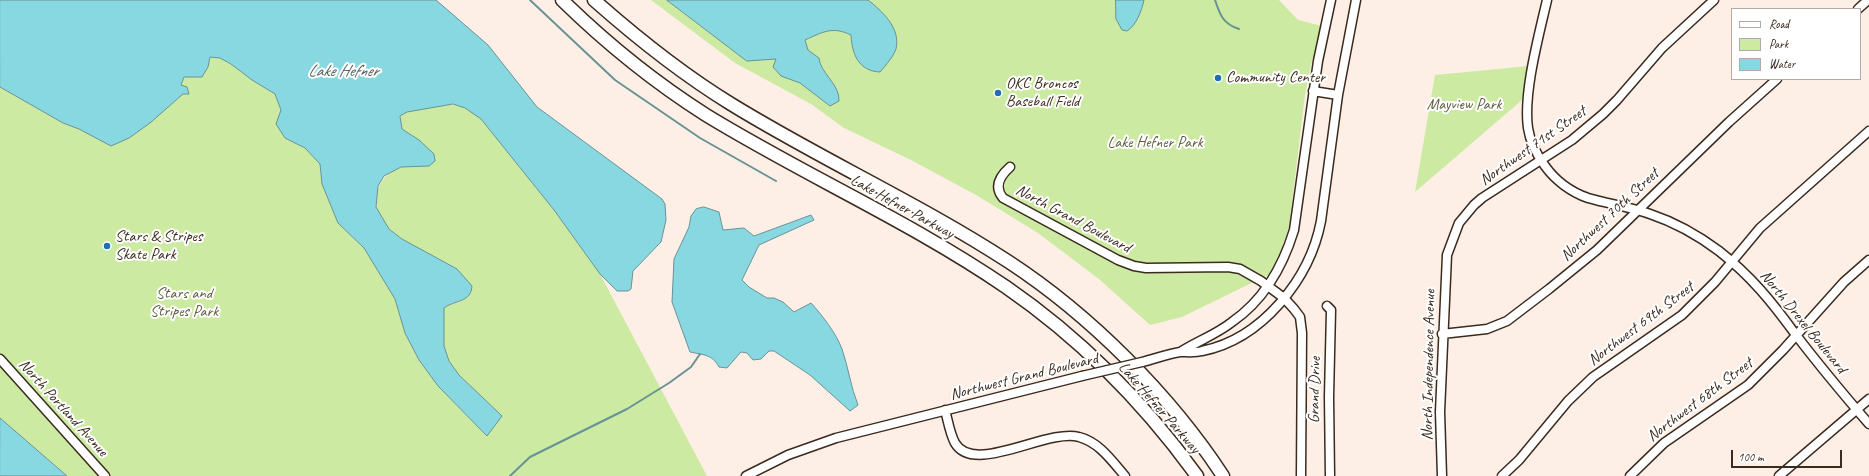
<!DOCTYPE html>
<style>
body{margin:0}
#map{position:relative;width:1869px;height:476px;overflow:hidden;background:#feefe6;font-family:Caveat,sans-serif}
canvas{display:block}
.legend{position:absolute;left:1731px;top:8px;width:130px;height:72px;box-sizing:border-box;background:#fff;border:1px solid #b1aaa5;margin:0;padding:5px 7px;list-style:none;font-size:12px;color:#3b2a1e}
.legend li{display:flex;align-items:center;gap:8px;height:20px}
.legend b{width:20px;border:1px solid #b1aaa5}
.scale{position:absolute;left:1731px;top:450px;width:111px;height:18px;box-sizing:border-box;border:2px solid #3b2a1e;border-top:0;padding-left:5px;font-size:12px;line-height:14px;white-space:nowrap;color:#3b2a1e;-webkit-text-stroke:3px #fff;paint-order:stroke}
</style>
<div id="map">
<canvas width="1869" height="476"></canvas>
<ul class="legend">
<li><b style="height:5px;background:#fff"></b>Road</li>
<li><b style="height:11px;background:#cceaa2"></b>Park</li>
<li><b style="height:11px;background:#88d8e2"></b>Water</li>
</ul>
<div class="scale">100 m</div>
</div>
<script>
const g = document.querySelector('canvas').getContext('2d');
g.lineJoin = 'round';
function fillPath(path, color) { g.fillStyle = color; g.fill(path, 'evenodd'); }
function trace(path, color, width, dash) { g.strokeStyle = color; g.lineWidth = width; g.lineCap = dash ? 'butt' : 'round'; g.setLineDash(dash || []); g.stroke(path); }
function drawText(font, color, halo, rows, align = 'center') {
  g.font = font + ' Caveat,sans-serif'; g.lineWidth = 4; g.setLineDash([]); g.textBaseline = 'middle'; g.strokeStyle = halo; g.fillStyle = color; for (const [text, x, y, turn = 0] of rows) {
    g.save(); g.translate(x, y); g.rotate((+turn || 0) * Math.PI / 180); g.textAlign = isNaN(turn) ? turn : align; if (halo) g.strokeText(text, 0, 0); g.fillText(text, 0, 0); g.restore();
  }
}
fillPath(new Path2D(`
 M651,0H1279L1298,20L1322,26L1316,53L1312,60L1305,95L1289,227L1275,267L1270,274L1182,317L1150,325L1099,279L1038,233L976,195L911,160L844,128L811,104L735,63Z
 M210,57L220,58L231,64L252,80L275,94L281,110L285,138L305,148L320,164L322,184L338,223L364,248L395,299L405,333L419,360L438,386L487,436L501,416L459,375L449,361L444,346L443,308L450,304L460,302L457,269C435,257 409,247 391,230C368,210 372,178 401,167C410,164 420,166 429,166L435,161L419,140L402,129L400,122L402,114C410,110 452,102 460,106C468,109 474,114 481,119L554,210L600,274L707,476H67L0,418V87L63,123L79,129L167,107L183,94H189L181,85L184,77L208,67Z
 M1529,66L1522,100L1415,192L1435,75Z`), '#cceaa2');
const water = new Path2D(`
 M0,0H436L488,45L537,107L662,199L665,204L666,220L661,242L633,271L631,289L628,291H617L600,274L554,210L481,119L465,108L453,104L407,112L400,116L402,129L419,140L434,154L435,161L429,166L401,167L384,176L378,186L376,207L389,229L402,239L457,269L472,286C471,303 454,300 444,308V346L449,361L459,375L502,416L487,436L438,386L419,360L405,333L395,299L364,248L338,223L322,184L320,164L305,148L285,138L276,124L281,110L275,94L252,80L231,64L220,58L210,57L208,67L202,77H184L181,85L187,87L189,94H183L150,123L129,138L111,146L79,129L63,123L0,87Z
 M667,0H868C882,11 901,28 896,49C893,57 886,65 880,72C859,71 852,55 851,35C832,26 823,32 805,40L808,50L819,58C820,73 840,84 839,101L830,106L800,83L781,76L773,67L776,59L747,61Z
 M1116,0H1144C1142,10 1136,26 1127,31L1122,30L1116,19Z
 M704,207L719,212L723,230L744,228L754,236L811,215L814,220L759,245L742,280L749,287L767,298H774L783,302L794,312L811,303C822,315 836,333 842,349C848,366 851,388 858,405L850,411L810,375L774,351H769L761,359L753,360L747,353L741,352L727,368L719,367C712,354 703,355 690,352L672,302L674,259L689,227L691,216L696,209Z
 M0,418L67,476H0Z`);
fillPath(water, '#88d8e2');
trace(water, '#699294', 1);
trace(new Path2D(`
 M530,0L615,80L700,138L776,181
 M1215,0C1220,15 1223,24 1239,29
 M510,476L530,457L627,409L669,383L691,367L700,354`), '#699294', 2);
const minor = new Path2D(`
 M1547,0C1539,35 1523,93 1528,128C1530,142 1537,155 1545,166C1555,180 1571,192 1588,198C1609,204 1630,207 1650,214C1674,222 1699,236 1719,251C1751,276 1772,302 1796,335C1819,365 1844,395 1869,424
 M1858,9L1868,0
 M1313,91L1338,95
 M1010,167C1001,175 993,186 1003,198L1118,260L1134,266L1146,268L1228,267L1240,269L1261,281L1284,298L1294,309L1300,317L1302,333L1301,476
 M1327,306L1331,310L1329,397L1330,476
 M1442,334L1487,329L1507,321L1549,289L1597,250L1729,122L1777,79
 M1182,351C1198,341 1217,334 1232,322C1264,300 1283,266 1294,230L1318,61L1331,0
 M0,359L105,476
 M1142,362C1154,359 1168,354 1180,352C1187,352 1195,353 1202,351C1262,339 1310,279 1321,221L1338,95L1356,0
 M945,410C948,421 950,434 955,443C974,476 1047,428 1079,437C1099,442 1112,461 1125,476
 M746,476L788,455L836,438L1082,376
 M1442,476L1440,412L1447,255L1459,223L1474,205L1482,198L1572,140L1603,114L1617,100L1662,48L1714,0
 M1502,476L1519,460L1568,401L1593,377L1682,315L1715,282L1760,228L1869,131
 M1630,476L1664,443L1748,385L1783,350L1844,282L1869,260
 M1779,476L1869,399`);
const highway = new Path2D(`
 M562,0C606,43 654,82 706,115C804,175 911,222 1006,287C1080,338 1145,404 1197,476
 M594,0C637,38 682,74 731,104C822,160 920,204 1009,262C1090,315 1170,395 1223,476`);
trace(minor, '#3b2a1e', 11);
trace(highway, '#3b2a1e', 15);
trace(minor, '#fff', 8);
trace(highway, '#fff', 12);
const minorBridge = new Path2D(`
 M1082,376L1142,362`);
trace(minorBridge, '#3b2a1e', 11, []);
trace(minorBridge, '#fff', 8);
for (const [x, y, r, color] of [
 [1218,78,4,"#1f6fb2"],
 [998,93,4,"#1f6fb2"],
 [107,246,4,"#1f6fb2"]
]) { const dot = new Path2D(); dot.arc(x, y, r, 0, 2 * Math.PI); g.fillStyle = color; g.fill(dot); trace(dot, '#fff', 1.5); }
drawText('16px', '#3b2a1e', '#fff', [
 ["Community Center",1226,78],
 ["OKC Broncos",1006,84],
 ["Baseball Field",1006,102],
 ["Stars & Stripes",115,237],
 ["Skate Park",115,255]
], 'left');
drawText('16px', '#5f5a3f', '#fff', [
 ["Mayview Park",1464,105],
 ["Lake Hefner Park",1155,143],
 ["Stars and",184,294],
 ["Stripes Park",184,312]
]);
drawText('16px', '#3b2a1e', '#fff', [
 ["Northwest 71st Street",1533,146,-35],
 ["Lake Hefner Parkway",902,207,29],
 ["Northwest 70th Street",1610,215,-43],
 ["North Grand Boulevard",1073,219,28],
 ["North Drexel Boulevard",1803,322,51],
 ["Northwest 69th Street",1641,324,-37],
 ["North Independence Avenue",1429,365,-89],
 ["Northwest Grand Boulevard",1024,377,-14],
 ["Grand Drive",1315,390,-89],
 ["Northwest 68th Street",1700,400,-37],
 ["North Portland Avenue",63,408,48],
 ["Lake Hefner Parkway",1159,408,49]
]);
drawText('italic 17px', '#525e59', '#fff', [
 ["Lake Hefner",343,72]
]);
</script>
